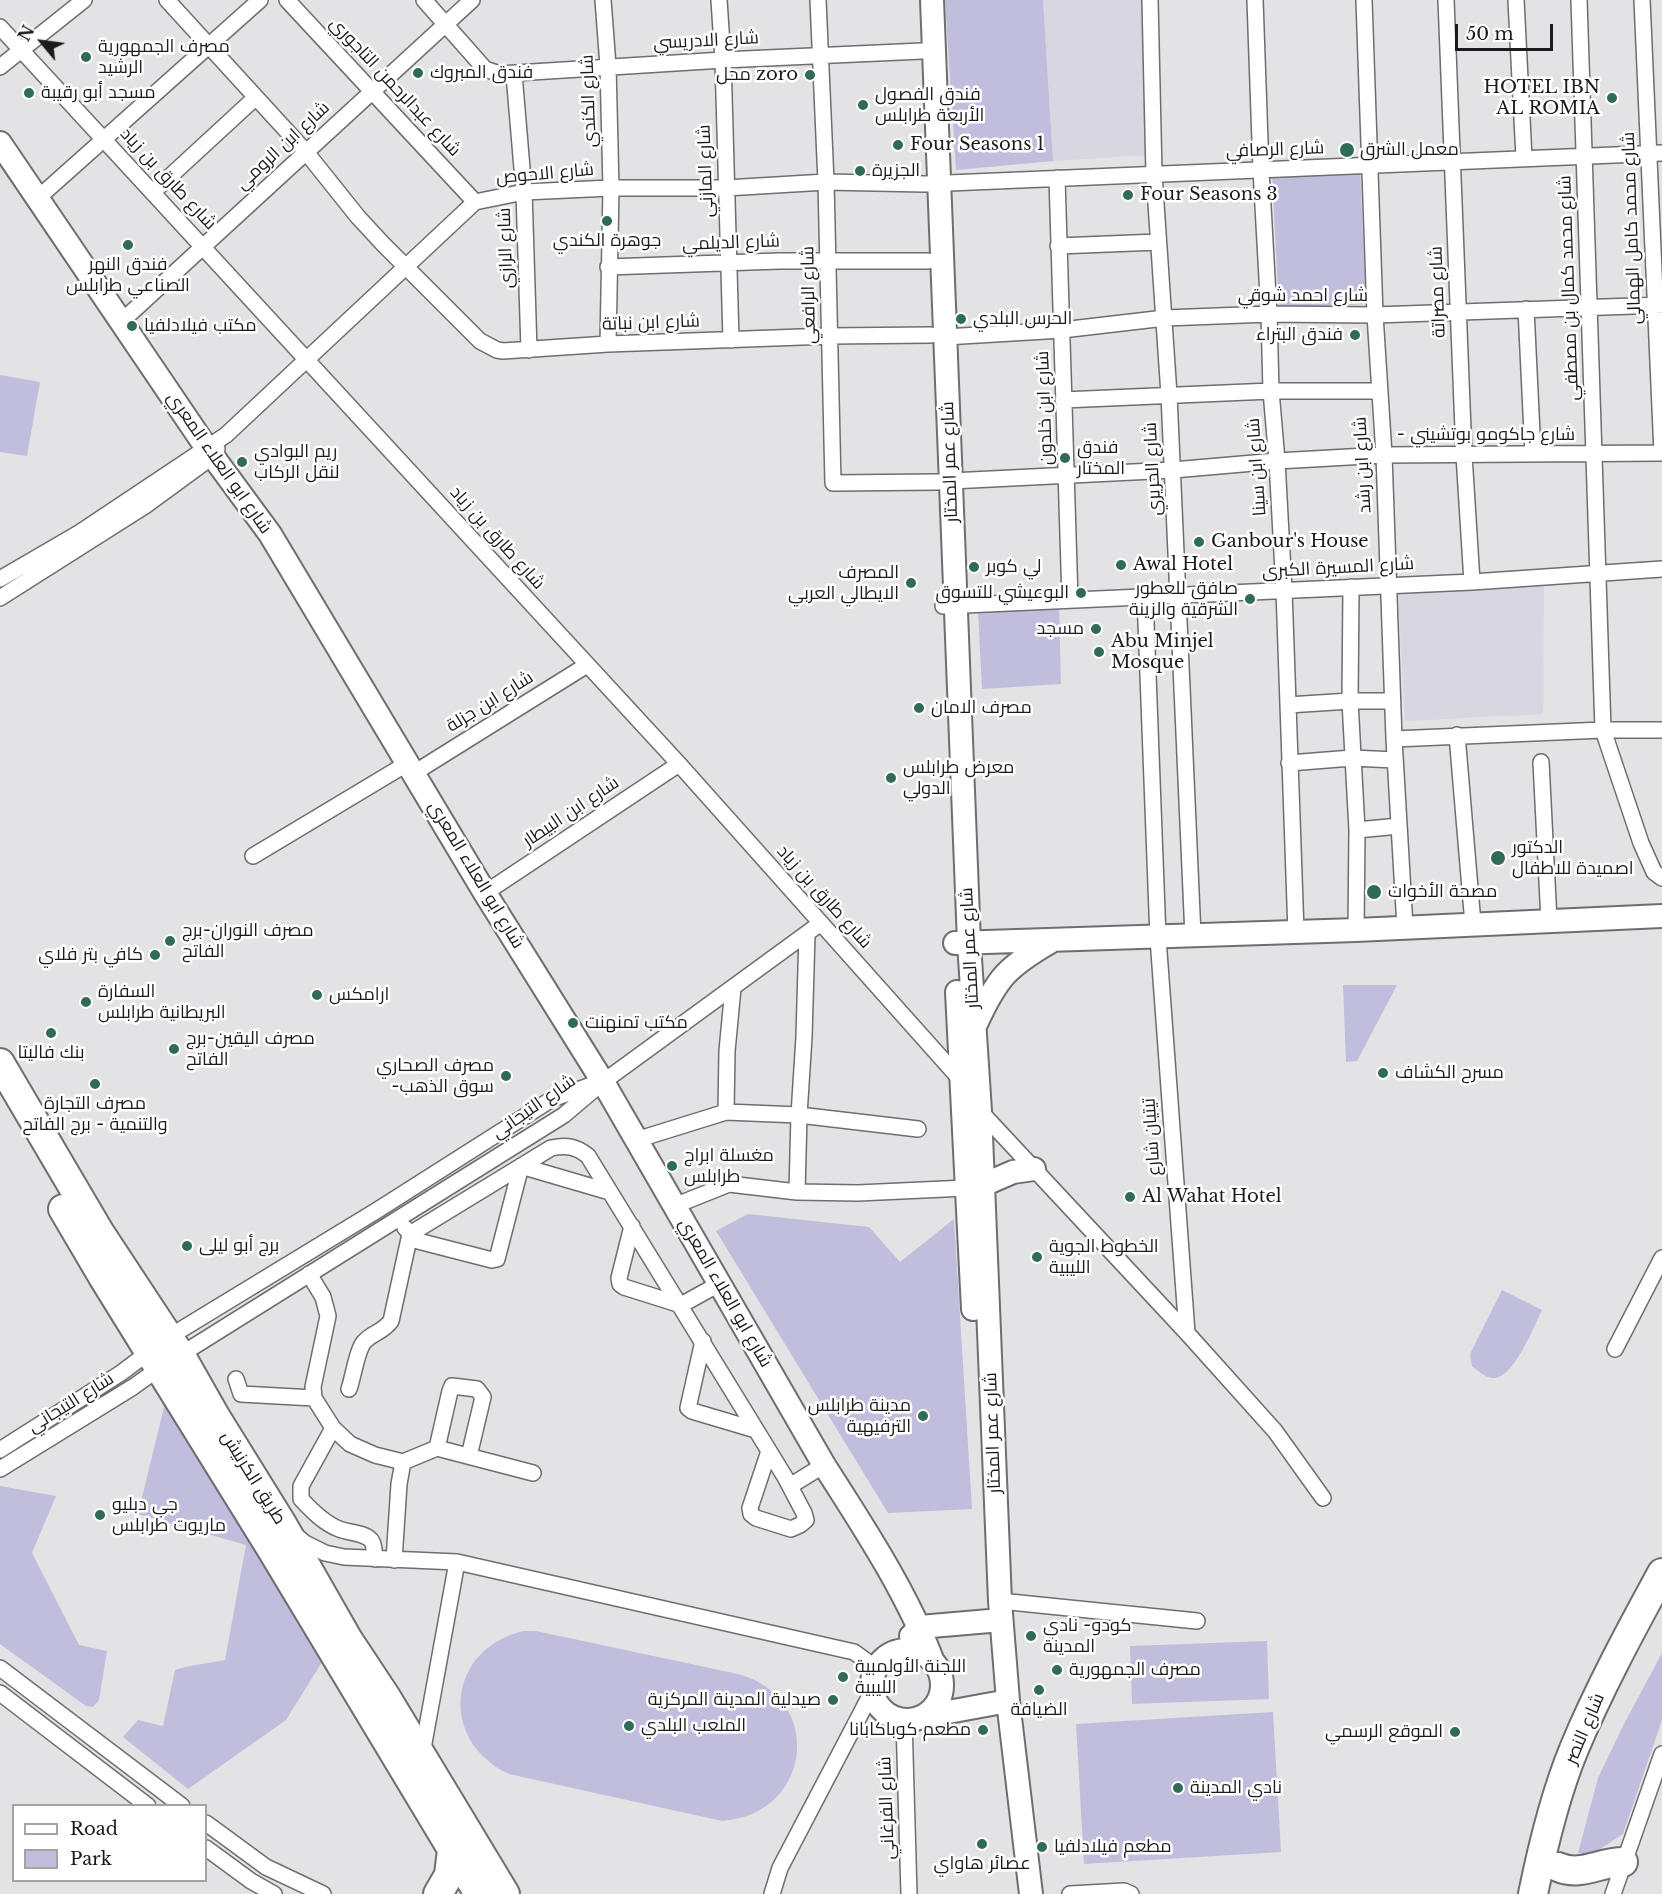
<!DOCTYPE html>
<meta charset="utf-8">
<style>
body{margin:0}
#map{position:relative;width:1662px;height:1894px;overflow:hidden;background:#e3e2e5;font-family:"Libre Baskerville",serif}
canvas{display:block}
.legend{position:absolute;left:12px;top:1804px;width:195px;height:78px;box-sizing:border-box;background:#fff;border:2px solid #a4a4a4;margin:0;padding:8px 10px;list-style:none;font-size:18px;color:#1b1b1c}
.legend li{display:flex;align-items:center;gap:12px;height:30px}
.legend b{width:30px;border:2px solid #a4a4a4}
.north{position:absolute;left:12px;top:12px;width:60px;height:60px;-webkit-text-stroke:4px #fff;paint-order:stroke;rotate:299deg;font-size:16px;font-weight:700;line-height:24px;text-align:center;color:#1b1b1c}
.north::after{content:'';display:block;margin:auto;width:21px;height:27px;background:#1b1b1c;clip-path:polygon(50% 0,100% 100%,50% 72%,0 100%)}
.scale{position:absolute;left:1455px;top:24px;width:98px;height:27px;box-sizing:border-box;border:3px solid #1b1b1c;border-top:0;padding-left:8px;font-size:18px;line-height:21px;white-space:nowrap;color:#1b1b1c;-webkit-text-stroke:4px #fff;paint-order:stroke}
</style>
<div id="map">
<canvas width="1662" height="1894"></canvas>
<ul class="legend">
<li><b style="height:8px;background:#fff"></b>Road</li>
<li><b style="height:16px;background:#c1bddc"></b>Park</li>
</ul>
<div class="north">N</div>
<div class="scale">50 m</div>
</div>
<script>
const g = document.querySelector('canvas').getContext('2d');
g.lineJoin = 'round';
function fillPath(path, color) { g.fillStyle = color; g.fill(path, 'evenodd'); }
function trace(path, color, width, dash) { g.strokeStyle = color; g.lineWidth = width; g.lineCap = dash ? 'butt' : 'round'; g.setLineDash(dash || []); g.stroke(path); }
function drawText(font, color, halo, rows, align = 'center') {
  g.font = font + ' "Libre Baskerville",Cairo,serif'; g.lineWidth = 5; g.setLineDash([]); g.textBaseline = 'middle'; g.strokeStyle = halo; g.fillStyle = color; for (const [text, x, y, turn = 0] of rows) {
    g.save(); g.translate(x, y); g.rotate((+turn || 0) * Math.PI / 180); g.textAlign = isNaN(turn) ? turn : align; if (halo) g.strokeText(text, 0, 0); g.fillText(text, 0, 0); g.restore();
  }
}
fillPath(new Path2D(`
 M1043,0H1143L1148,155L1053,161Z
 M1544,585L1543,714L1405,721L1398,592Z`), '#d7d6e1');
fillPath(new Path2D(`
 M945,0H1043L1053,161L956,170Z
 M1360,170L1366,304L1279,309L1272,174Z
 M0,375L40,382L27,456L0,452Z
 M1059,607L1061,684L982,689L978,611Z
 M1343,985H1397L1357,1061L1346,1062Z
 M748,1214L869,1227L900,1262L954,1219L972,1509L888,1513L716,1231Z
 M1502,1290L1542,1310C1534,1326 1513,1381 1492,1378C1485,1377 1478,1371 1472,1366L1470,1354Z
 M166,1399L322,1662L286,1720L188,1789L123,1737L138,1720L163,1726L175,1670L185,1667L225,1660L246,1545L138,1514Z
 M0,1486L56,1496L32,1553L79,1645L107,1651L99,1700L93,1707L86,1706L0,1644Z
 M524,1631H536L738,1674C826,1698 812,1815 722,1821L509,1774C438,1741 447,1648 524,1631Z
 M1267,1641L1269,1699L1132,1704L1130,1646Z
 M1662,1653V1720L1623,1834L1591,1855L1578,1853L1598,1778L1624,1724Z
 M1273,1712L1281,1852L1084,1864L1076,1724Z`), '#c1bddc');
const street = new Path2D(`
 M167,0L306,152L358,217L383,244L480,341L497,350L503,351L608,344L829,336L931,335
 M287,0L475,202
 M424,0L485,69L500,74L723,60L922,51
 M603,0L608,66L611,188L608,344
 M719,0L723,60L731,340
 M818,0L826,182L833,483L938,482
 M1150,0L1154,174L1169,395L1193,936
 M1255,0L1261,170L1269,314L1271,391L1277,461L1284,590L1296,932
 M1364,0L1375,315L1384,455L1394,739L1405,927
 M1446,0L1464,455L1472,582
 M1516,0L1524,158
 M1579,0L1603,730L1641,843L1654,872L1662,878
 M0,27L679,764L960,1079
 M0,67L84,0
 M514,74L524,192L529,350
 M1057,178L1070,600
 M153,192L255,98
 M38,198L260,0
 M1058,246L1158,242
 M608,267L779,261H928
 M1526,309L1533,454
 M122,321L472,0
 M945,337L1062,330L1165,318L1269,314L1375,315L1662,305
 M1063,400L1271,391H1379
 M951,481L1173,470L1277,461L1384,455L1662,453L1642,0
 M0,579L79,533L226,435L475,202L524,192L611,188H726L826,182L925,184L1662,153
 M1351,587L1350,701L1357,830L1356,930
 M1145,596L1158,938L1187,1333
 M0,598L145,506L212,457L217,449
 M943,606L1472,582L1662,569
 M1288,705L1350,701H1392
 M1457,735L1473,924
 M1394,739L1603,730H1662
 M1541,762L1549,921
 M1289,763L1352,758L1395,760
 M414,773L587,665
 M1357,830L1399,826
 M253,856L408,763
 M485,893L679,764
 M980,1111L1187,1333L1275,1431L1323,1498
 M726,1112L727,1051L733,988
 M636,1140L726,1112L799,1115L804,1037L807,934
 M797,1192L858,1193L966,1188
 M674,1206L729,1184L797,1192L799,1115L918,1129
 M632,1226L619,1278L620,1284L624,1287L681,1305L719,1284
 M405,1228L418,1241L492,1260L497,1259L521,1166L610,1192
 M309,1274L323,1297L328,1316L313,1387L314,1398L333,1428L350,1444L375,1455L403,1462L437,1448L533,1473
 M703,1341L688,1408L692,1411L756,1430
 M1615,1349L1662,1258
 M236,1379L241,1394L314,1398
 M349,1389C353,1378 357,1350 364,1342C373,1332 382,1333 391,1321L410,1234L551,1148C566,1145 576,1146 588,1156L785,1477L804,1513L806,1520L800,1525L791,1529L756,1518L751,1514L750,1508L769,1451
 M333,1428L301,1486V1499C312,1511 324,1523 339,1529C349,1533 363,1532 371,1540C375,1545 374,1553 375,1559
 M437,1448L450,1391L452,1386L477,1389L483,1397L469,1456
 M0,1450L121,1373L169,1337L376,1211L552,1099L594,1084
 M0,1469L133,1387L161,1367L564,1115L603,1082L821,923
 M790,1486L824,1465
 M294,1534L305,1543L325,1553L344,1557L457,1562L854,1652L876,1668
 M394,1560L399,1484L403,1462
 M1000,1601L1197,1621
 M0,1668L182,1806
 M0,1693L148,1806
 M904,1720L909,1894
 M422,1754L457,1562
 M206,1823L266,1867L323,1894
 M206,1848L251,1881L274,1894
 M772,1894L780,1868L872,1692
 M1070,1894L1124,1891L1131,1894
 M1613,1894L1662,1754`);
const secondary = new Path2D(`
 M932,0L969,943L980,1111L1000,1601L1008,1701L1031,1894
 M0,143L206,447L270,534L485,893L603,1082L824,1465C863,1526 908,1594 933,1662
 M955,943L1356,930L1662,916
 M957,992L973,1309
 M976,1024C997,978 1007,967 1050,942
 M983,1185L1013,1172L1034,1169
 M911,1636L920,1627L1001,1620
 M872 1685a35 35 0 1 1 70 0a35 35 0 1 1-70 0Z
 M921,1717L1008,1701`);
const highway = new Path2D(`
 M0,1063L100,1233L181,1356L215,1416L282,1524L347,1638L386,1697L505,1894
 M63,1209L103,1277L272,1550L479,1894
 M1558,1867C1581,1877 1599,1862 1623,1862
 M438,1894L449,1875L452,1850
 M1533,1894C1543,1845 1555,1795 1574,1749C1599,1689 1631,1630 1662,1573`);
trace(street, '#6e6d70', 18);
trace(secondary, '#6e6d70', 26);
trace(highway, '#6e6d70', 32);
trace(street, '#fff', 15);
trace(secondary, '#fff', 22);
trace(highway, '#fff', 28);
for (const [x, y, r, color] of [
 [86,57,6,"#306b54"],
 [418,73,6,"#306b54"],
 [810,75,6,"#306b54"],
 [29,93,6,"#306b54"],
 [1612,98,6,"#306b54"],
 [863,105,6,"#306b54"],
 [898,145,6,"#306b54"],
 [1347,150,8,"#306b54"],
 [860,171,6,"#306b54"],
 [1128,195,6,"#306b54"],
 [607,221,6,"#306b54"],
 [128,245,6,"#306b54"],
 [961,319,6,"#306b54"],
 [132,326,6,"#306b54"],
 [1355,335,6,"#306b54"],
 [1065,458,6,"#306b54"],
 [242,462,6,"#306b54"],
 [1199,542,6,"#306b54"],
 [1121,565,6,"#306b54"],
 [974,567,6,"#306b54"],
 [911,583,6,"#306b54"],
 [1081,593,6,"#306b54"],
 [1250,599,6,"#306b54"],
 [1096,629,6,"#306b54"],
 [1099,652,6,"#306b54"],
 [919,708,6,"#306b54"],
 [891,778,6,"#306b54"],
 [1498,858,8,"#306b54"],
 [1374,892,8,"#306b54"],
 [170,941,6,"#306b54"],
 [155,955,6,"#306b54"],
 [317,995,6,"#306b54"],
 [86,1002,6,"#306b54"],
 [573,1023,6,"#306b54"],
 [51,1033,6,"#306b54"],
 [174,1049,6,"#306b54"],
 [1383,1073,6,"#306b54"],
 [506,1076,6,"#306b54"],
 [95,1084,6,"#306b54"],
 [672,1166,6,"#306b54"],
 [1130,1197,6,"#306b54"],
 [187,1246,6,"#306b54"],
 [1037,1257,6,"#306b54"],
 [923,1416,6,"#306b54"],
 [100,1515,6,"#306b54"],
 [1031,1636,6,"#306b54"],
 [1057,1670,6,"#306b54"],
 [843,1677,6,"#306b54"],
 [1039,1690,6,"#306b54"],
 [833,1700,6,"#306b54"],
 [629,1726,6,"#306b54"],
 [983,1730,6,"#306b54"],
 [1455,1732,6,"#306b54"],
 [1178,1788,6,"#306b54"],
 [982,1844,6,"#306b54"],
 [1042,1847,6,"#306b54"]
]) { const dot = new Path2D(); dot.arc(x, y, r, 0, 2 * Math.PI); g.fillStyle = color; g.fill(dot); trace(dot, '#fff', 2); }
drawText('18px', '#1b1b1c', '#fff', [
 ["شارع الادريسي",706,41,-3],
 ["شارع عبدالرحمن التاجوري",395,87,47],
 ["شارع الكندي",589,101,-92],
 ["شارع ابن الرومي",283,146,-43],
 ["شارع الرصافي",1275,150,-2],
 ["شارع المازني",706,171,-92],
 ["شارع الاحوص",545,174,-5],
 ["شارع طارق بن زياد",168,179,47],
 ["شارع محمد كامل الهمالي",1632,228,-92],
 ["شارع الديلمي",731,243,-2],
 ["شارع الرازي",506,248,-92],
 ["شارع محمد كمال بن مصطفي",1569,288,-92],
 ["شارع مصراتة",1438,292,-92],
 ["شارع الرافعي",809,295,-91],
 ["شارع احمد شوقي",1303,296],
 ["شارع ابن نباتة",651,323,-2],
 ["شارع ابن خلدون",1045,408,-92],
 ["- شارع جاكومو بوتشيني",1486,435],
 ["شارع عمر المختار",950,462,-92],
 ["شارع ابو العلاء المعري",219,463,55],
 ["شارع ابن رشد",1363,465,-93],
 ["شارع ابن سينا",1257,467,-94],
 ["شارع الحريري",1153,469,-93],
 ["شارع طارق بن زياد",497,538,48],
 ["شارع المسيرة الكبرى",1338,568,-3],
 ["شارع ابن جزلة",490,702,-32],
 ["شارع ابن البيطار",571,812,-34],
 ["شارع ابو العلاء المعري",476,875,59],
 ["شارع طارق بن زياد",824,897,48],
 ["شارع عمر المختار",970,948,-93],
 ["شارع التيجاني",534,1107,-35],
 ["تيتيان شارع",1152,1137,-94],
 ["شارع ابو العلاء المعري",725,1293,60],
 ["شارع التيجاني",71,1403,-32],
 ["شارع عمر المختار",993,1433,-92],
 ["طريق الكرنيش",253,1478,58],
 ["شارع النصر",1585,1729,-67],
 ["شارع الفرغاني",887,1808,-92]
]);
drawText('18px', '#1b1b1c', '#fff', [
 ["مصرف الجمهورية",98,47],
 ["الرشيد",98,68],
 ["فندق المبروك",430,73],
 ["محل zoro",798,75,"right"],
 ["HOTEL IBN",1600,88,"right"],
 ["AL ROMIA",1600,109,"right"],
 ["مسجد أبو رقيبة",41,93],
 ["فندق الفصول",875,95],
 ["الأربعة طرابلس",875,116],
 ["Four Seasons 1",910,145],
 ["معمل الشرق",1360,150],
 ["الجزيرة",872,171],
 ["Four Seasons 3",1140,195],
 ["جوهرة الكندي",607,241,"center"],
 ["فندق النهر",128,265,"center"],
 ["الصناعي طرابلس",128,286,"center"],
 ["الحرس البلدي",973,319],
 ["مكتب فيلادلفيا",144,326],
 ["فندق البتراء",1343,335,"right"],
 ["فندق",1077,448],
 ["المختار",1077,469],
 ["ريم البوادي",254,452],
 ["لنقل الركاب",254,473],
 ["Ganbour's House",1211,542],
 ["Awal Hotel",1133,565],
 ["لي كوبر",986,567],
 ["المصرف",899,573,"right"],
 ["الايطالي العربي",899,594,"right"],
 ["صافق للعطور",1238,589,"right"],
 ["الشرقية والزينة",1238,610,"right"],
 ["البوعيشي للتسوق",1069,593,"right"],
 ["مسجد",1084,629,"right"],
 ["Abu Minjel",1111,642],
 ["Mosque",1111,663],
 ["مصرف الامان",931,708],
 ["معرض طرابلس",903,768],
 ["الدولي",903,789],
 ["الدكتور",1512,848],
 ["اصميدة للاطفال",1512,869],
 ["مصحة الأخوات",1388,892],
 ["مصرف النوران-برج",182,931],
 ["الفاتح",182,952],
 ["كافي بتر فلاي",143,955,"right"],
 ["السفارة",98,992],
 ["البريطانية طرابلس",98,1013],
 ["ارامكس",329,995],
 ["مكتب تمنهنت",585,1023],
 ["مصرف اليقين-برج",186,1039],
 ["الفاتح",186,1060],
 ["بنك فاليتا",51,1053,"center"],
 ["مصرف الصحاري",494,1066,"right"],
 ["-سوق الذهب",494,1087,"right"],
 ["مسرح الكشاف",1395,1073],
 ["مصرف التجارة",95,1104,"center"],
 ["والتنمية - برج الفاتح",95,1125,"center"],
 ["مغسلة ابراج",684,1156],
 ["طرابلس",684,1177],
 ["Al Wahat Hotel",1142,1197],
 ["برج أبو ليلى",199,1246],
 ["الخطوط الجوية",1049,1247],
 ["الليبية",1049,1268],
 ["مدينة طرابلس",911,1406,"right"],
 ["الترفيهية",911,1427,"right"],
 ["جي دبليو",112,1505],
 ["ماريوت طرابلس",112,1526],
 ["كودو- نادي",1043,1626],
 ["المدينة",1043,1647],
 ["اللجنة الأولمبية",855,1667],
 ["الليبية",855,1688],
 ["مصرف الجمهورية",1069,1670],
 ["صيدلية المدينة المركزية",821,1700,"right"],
 ["الضيافة",1039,1710,"center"],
 ["الملعب البلدي",641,1726],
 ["مطعم كوباكابانا",971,1730,"right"],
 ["الموقع الرسمي",1443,1732,"right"],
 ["نادي المدينة",1190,1788],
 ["مطعم فيلادلفيا",1054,1847],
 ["عصائر هاواي",982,1864,"center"]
], 'left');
</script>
